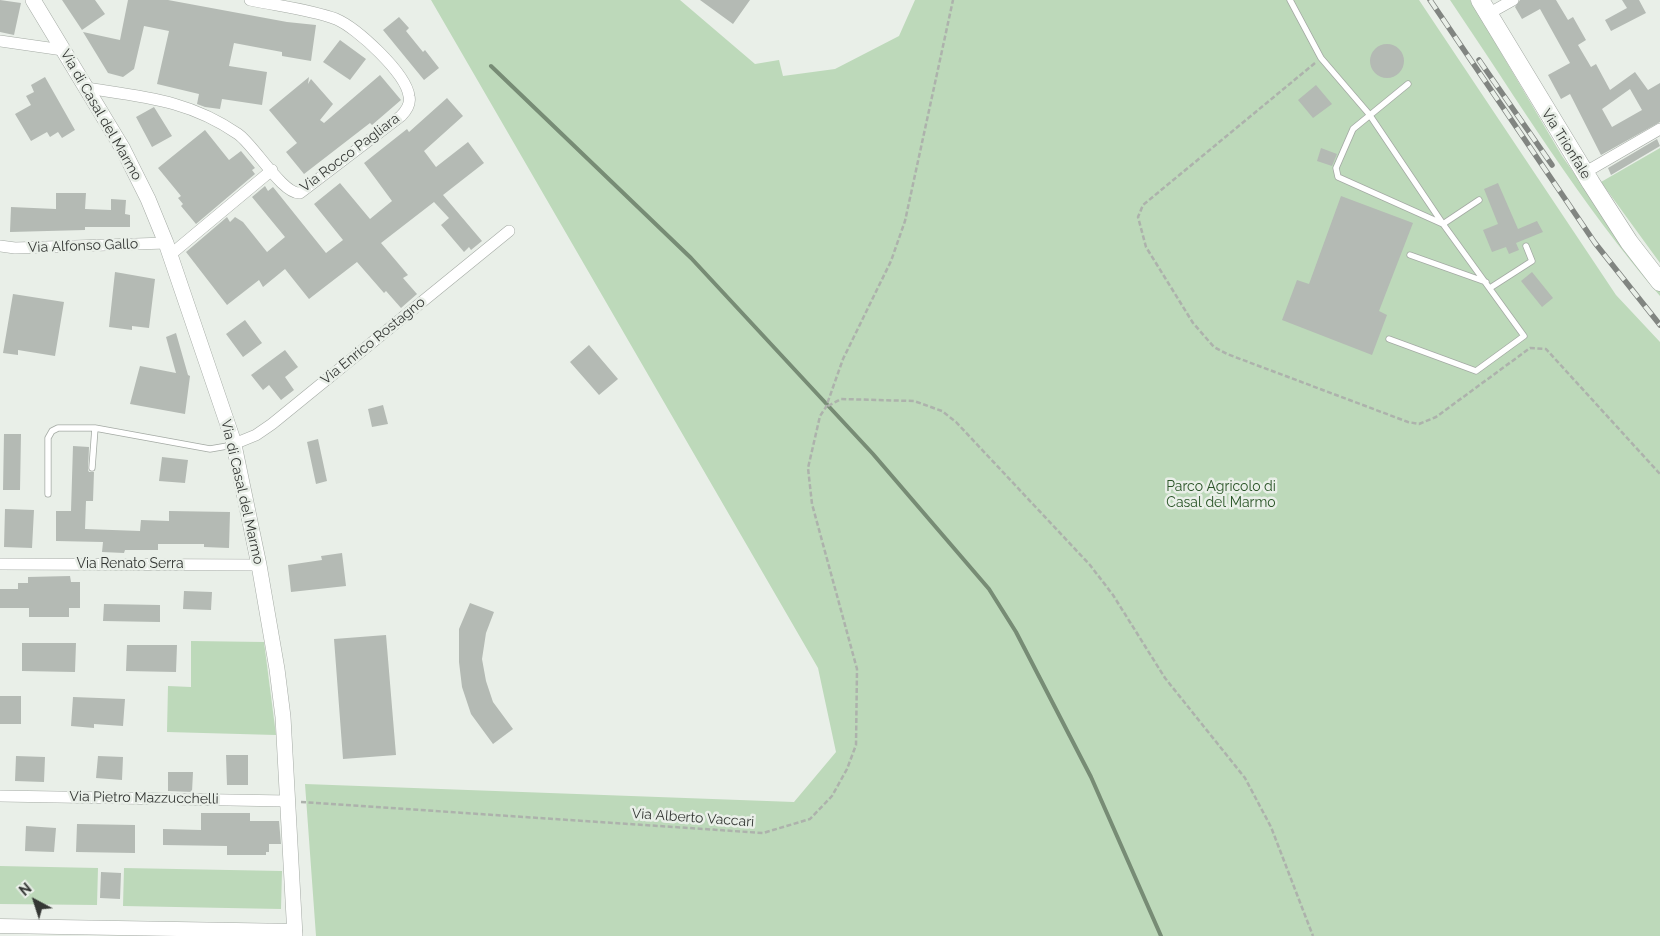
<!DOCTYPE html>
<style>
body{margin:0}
#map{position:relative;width:1660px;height:936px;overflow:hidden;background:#e9efe8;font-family:Raleway,sans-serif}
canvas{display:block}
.north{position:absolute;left:10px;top:876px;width:50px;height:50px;-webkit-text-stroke:4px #e9efe8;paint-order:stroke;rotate:320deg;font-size:14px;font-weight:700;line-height:20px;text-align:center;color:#343734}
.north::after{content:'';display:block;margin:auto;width:18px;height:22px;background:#343734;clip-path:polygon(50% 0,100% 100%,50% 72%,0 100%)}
</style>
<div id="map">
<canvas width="1660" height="936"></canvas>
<div class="north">N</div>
</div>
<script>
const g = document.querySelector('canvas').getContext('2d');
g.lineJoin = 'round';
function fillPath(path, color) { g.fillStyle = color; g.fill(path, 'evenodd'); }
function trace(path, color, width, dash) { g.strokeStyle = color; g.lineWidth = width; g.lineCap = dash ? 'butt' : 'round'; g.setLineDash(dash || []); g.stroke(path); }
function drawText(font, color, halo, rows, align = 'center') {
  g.font = font + ' Raleway,sans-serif'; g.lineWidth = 5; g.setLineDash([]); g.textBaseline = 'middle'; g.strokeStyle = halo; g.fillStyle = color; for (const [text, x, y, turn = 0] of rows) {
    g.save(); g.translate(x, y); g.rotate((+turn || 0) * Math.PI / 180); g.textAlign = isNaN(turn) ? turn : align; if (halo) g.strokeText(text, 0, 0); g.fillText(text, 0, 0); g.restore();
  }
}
fillPath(new Path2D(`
 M431,0H680L755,64L779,60L783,76L835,69L899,36L915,0H1419L1616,295L1660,342V936H316L305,784L794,802L836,752L818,668Z
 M1450,0H1470L1562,156L1640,267L1660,290V296C1582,206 1517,99 1450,0Z
 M1660,148V263L1601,182Z
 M191,641L264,642L276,735L167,732L168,686L191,687Z
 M0,866L98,868L97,905L0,904Z
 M124,868L282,871L281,909L123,906Z`), '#bdd9ba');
trace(new Path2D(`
 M491,66L691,258L873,454L989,589L1016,632L1091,777L1161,936`), '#778c75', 4);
fillPath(new Path2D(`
 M0,0L21,3L14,35L0,32Z
 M62,0H95L105,14L82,30Z
 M128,0H168L287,22L316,25L311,61L282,56V52L234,43L229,66L267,72L262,105L222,99L220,109L205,107L197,104L199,94L157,84L169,31L144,26L134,69L123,77L108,73L83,32L120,40Z
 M700,0H750L733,24Z
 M1520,0H1556L1568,20L1573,17L1586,40L1578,45L1591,67L1596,64L1610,90L1635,72L1648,90L1660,83V122L1601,155L1570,94L1561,99L1548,75L1570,63L1540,9L1522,19L1515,7ZM1630,89L1642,110L1612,127L1602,109Z
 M1622,0H1639L1646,13L1611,31L1605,20L1627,8Z
 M399,17L409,28L406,31L423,52L425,50L439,68L424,80L383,30Z
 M340,40L366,59L350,80L323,62Z
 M1370 61a17 17 0 1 1 34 0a17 17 0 1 1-34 0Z
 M380,75L401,100L372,125L370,123L304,174L286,152L297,143L269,110L309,77L308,84L311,79L333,104L320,120L324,123Z
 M45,77L75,130L62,138L58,132L50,137L47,132L31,141L15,114L31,105L26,96L34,92L31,85Z
 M1316,85L1332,104L1313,118L1298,100Z
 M447,98L463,116L424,151L436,167L468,142L484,163L443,195L482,241L471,250L469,247L464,252L441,225L449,218L434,202L381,243L408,275L403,278L417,294L401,308L386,291L384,293L357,262L309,299L285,269L263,287L259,280L227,305L186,252L227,217L230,222L235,217L243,222L267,252L285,237L252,197L265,186L268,191L273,187L326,253L343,240L314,204L340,183L370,219L392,201L364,163L407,129L409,132Z
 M154,107L172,136L152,147L136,117Z
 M205,130L229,160L241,151L255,168L252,170L255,174L196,224L181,206L183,204L178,198L181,196L158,168Z
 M1657,139L1660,146L1611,175L1608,168Z
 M1321,148L1337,154L1332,166L1317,161Z
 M1498,183L1518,229L1537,221L1543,232L1516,243L1519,250L1509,254L1506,247L1492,252L1483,230L1498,224L1484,189Z
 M56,193H86L85,209L111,210V199L126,200L125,214L130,215V227H85V230L10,232L11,207L56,209Z
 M1341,196L1413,223L1379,311L1387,315L1372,355L1282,320L1297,280L1309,284Z
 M115,272L155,279L149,328L132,326V330L109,327Z
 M1532,272L1553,298L1542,307L1521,281Z
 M13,294L64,302L55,356L18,350V355L3,353Z
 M245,320L262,343L243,357L226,334Z
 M176,333L188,375L190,376L185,414L130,404L140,366L176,373L166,337Z
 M589,345L618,379L599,395L570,362Z
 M285,350L298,367L285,377L294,390L281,400L269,385L263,390L251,375Z
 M383,405L388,424L372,427L368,409Z
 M4,434H21L20,490H3Z
 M318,439L327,481L316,484L307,442Z
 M73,446L89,447L88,470L89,472H94L93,501H86L85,529L140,531L141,520L169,521V511L230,512L229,548L204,547V544H158V550H125L124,553L102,552L103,542L56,541V511H71Z
 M162,457L188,460L185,483L159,481Z
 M5,509L34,510L32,548L4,547Z
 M342,553L346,586L291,592L288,565L322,560L321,556Z
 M70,576L71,582H80V608H69V617H29V608H0V589H18V583H28V577Z
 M184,591L212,592L211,610L183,609Z
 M470,603L494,612L486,633L482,659L486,681L493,702L513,729L493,744L471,714L462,687L459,662V629Z
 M104,604L160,605V622L103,621Z
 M386,635L396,755L343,759L334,639Z
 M22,643H76L75,672L22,671Z
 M127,645H177L176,672L126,671Z
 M0,696H21V724H0Z
 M73,697L125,699L123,726L94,724V728L71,726Z
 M226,755H248V785H227Z
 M16,756L45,757L44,782L15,781Z
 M98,756L123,757L122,780L96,778Z
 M168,772H193L192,792L168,791Z
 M201,813H250V821H279L281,844H269V852H266V855H227V846L163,845V829L201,830Z
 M77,824L135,825V853L76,852Z
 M26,826L56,828L54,852L25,851Z
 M101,872L121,873L120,899L100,898Z`), '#b4bab4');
const service = new Path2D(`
 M1290,0L1321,58L1369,114L1443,224L1524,336L1476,371L1389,339
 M1408,84L1353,129L1336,168L1338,177L1443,224L1479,200
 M1410,255L1486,282
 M1490,288L1532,261L1526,246
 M92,468L95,428
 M48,494V438L52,431L58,428H95L210,449L233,445`);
const minor = new Path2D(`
 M1488,14L1513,0
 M0,41L63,50
 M86,88C144,97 189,100 238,134C254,145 283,195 300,193L401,116C406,111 411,104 409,96C406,73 357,28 336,19C309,9 278,6 250,0
 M1584,173L1660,129
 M0,246L15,248L166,243
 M170,255L272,170
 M234,444L256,435L272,424L509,231
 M0,564L259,565
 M0,796L287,801`);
const tertiary = new Path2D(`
 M0,926L295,931`);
const secondary = new Path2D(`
 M33,0L123,149L148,199L166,243L233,440L259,565L277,669L283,717L295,936`);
const primary = new Path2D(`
 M1480,0L1591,183L1629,242L1660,282`);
trace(service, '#a4aaa4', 7);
trace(minor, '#a4aaa4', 12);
trace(tertiary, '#a4aaa4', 15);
trace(secondary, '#a4aaa4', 16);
trace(primary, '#a4aaa4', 19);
trace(new Path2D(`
 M1315,63L1143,205L1138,217L1146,247L1193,323L1214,347L1227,354L1408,422L1419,424L1436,417L1530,348L1546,349L1660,474
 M828,406L841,399L914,401L942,411L956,422L1090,565L1113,595L1165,678L1245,778L1271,827L1313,936
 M301,802L763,833L810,819L832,796L847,769L856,745L857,669L812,504L808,468L820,416L826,407L843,359L891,261L905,221L953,0`), '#adb2ac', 2.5, [5, 2.5]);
trace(service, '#fff', 5.5);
trace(minor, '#fff', 11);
trace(tertiary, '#fff', 14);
trace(secondary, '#fff', 15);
trace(primary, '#fff', 18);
const rail = new Path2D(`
 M1430,0L1595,243L1660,325
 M1479,60L1552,165`);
trace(rail, '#818581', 5.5);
trace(rail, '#e9efe8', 4, [11]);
drawText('14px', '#343734', '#e9efe8', [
 ["Via di Casal del Marmo",101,115,60],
 ["Via Trionfale",1566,144,58],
 ["Via Rocco Pagliara",350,153,-37],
 ["Via Alfonso Gallo",83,246,-2],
 ["Via Enrico Rostagno",373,341,-39],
 ["Via di Casal del Marmo",242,492,77],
 ["Via Renato Serra",130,564],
 ["Via Pietro Mazzucchelli",144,798,1],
 ["Via Alberto Vaccari",693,818,4]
]);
drawText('14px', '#2a5427', '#e9efe8', [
 ["Parco Agricolo di",1221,487],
 ["Casal del Marmo",1221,503]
]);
</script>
